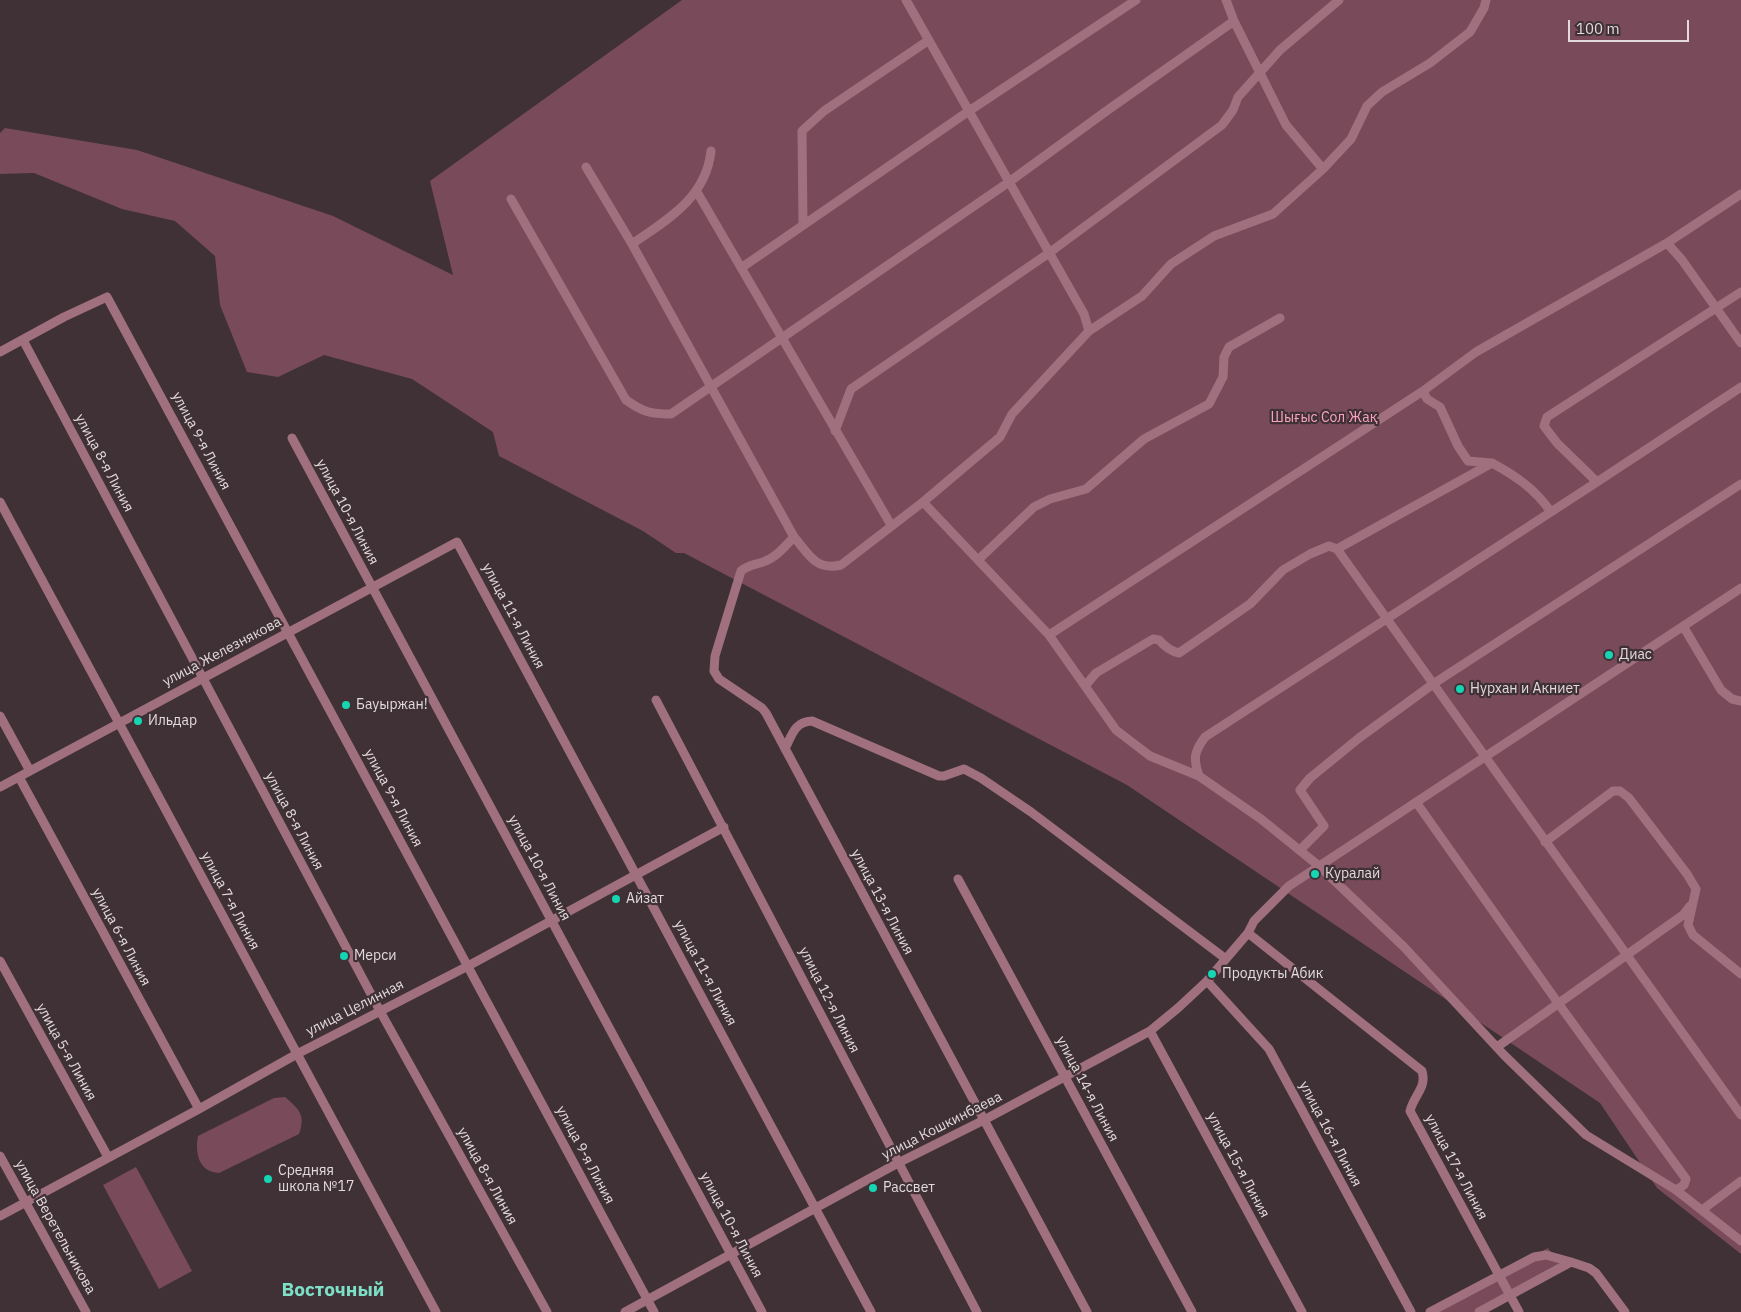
<!DOCTYPE html>
<meta charset="utf-8">
<style>
body{margin:0}
#map{position:relative;width:1741px;height:1312px;overflow:hidden;background:#3f3135;font-family:"IBM Plex Sans",sans-serif}
canvas{display:block}
.scale{position:absolute;left:1568px;top:20px;width:121px;height:22px;box-sizing:border-box;border:2px solid #e3dadd;border-top:0;padding-left:6px;font-size:15px;line-height:18px;white-space:nowrap;color:#e3dadd;-webkit-text-stroke:4px #3f3135;paint-order:stroke}
</style>
<div id="map">
<canvas width="1741" height="1312"></canvas>
<div class="scale">100 m</div>
</div>
<script>
const g = document.querySelector('canvas').getContext('2d');
g.lineJoin = 'round';
function fillPath(path, color) { g.fillStyle = color; g.fill(path, 'evenodd'); }
function trace(path, color, width, dash) { g.strokeStyle = color; g.lineWidth = width; g.lineCap = dash ? 'butt' : 'round'; g.setLineDash(dash || []); g.stroke(path); }
function drawText(font, color, halo, rows, align = 'center') {
  g.font = font + ' "IBM Plex Sans",sans-serif'; g.lineWidth = 4.5; g.setLineDash([]); g.textBaseline = 'middle'; g.strokeStyle = halo; g.fillStyle = color; for (const [text, x, y, turn = 0] of rows) {
    g.save(); g.translate(x, y); g.rotate((+turn || 0) * Math.PI / 180); g.textAlign = isNaN(turn) ? turn : align; if (halo) g.strokeText(text, 0, 0); g.fillText(text, 0, 0); g.restore();
  }
}
fillPath(new Path2D(`
 M682,0H1741V1254L1657,1188L1600,1103L1127,785L684,553H676L643,531L499,456L493,432L412,379L324,355L278,377L247,372L220,305L215,256L175,221L122,209L34,173L0,174V133L5,128L137,150L333,216L453,275L430,181Z
 M285,1097C299,1109 306,1115 299,1134L219,1173C198,1172 195,1152 198,1136L274,1098Z
 M136,1167L192,1271L159,1289L103,1185Z
 M1548,1248L1564,1270L1486,1312H1431Z`), '#794b5a');
trace(new Path2D(`
 M906,0L1084,314L1089,331
 M1226,0L1234,21L1286,125L1323,169
 M586,167L632,244L794,537C809,554 815,571 841,565L923,502L1000,437L1012,414L1089,331L1142,296L1171,264L1214,236L1273,214L1323,169L1351,139L1367,106L1382,92L1430,63L1470,32L1484,8L1486,0
 M697,192L891,525
 M511,199L626,400C643,412 650,414 671,414L1009,182L1105,112L1234,21
 M803,225L802,131L824,111L929,40
 M1667,243L1682,260L1741,343
 M632,244C667,220 706,198 711,151
 M741,268L969,111L1136,0
 M23,340L380,1011L547,1312
 M0,352L64,317L107,297L654,1312
 M1423,391L1427,399L1440,407L1458,446L1468,461L1491,463
 M835,431L851,389L1049,253L1222,125L1233,110L1238,97L1280,50L1339,0
 M292,438L762,1312
 M1597,482L1557,443L1544,426L1547,417L1741,292
 M0,502L436,1312
 M923,502L1049,635L1116,730L1150,756L1199,776L1261,819L1319,866L1404,947L1504,1055L1586,1135L1676,1190L1741,1241
 M794,537C785,546 776,558 763,562C755,565 748,565 741,571L715,656L714,671L719,679L762,708L766,713L1087,1312
 M1337,549L1741,1115
 M978,560L1034,507L1050,499L1086,489L1144,439L1209,404L1223,377L1224,357L1229,347L1280,318
 M1683,626L1721,690L1732,699L1741,701
 M1049,635L1423,391L1476,352L1667,243L1741,194
 M1085,686L1096,673L1153,639L1159,640C1165,647 1170,651 1179,653L1250,604L1283,570L1310,554L1329,546L1337,549L1492,463C1516,476 1535,489 1551,512
 M656,700L977,1312
 M0,716L30,771
 M785,749C792,735 794,722 812,721L939,776H944L964,769L981,778L1031,812L1226,959
 M1199,776C1193,758 1194,752 1205,737L1597,482L1741,387
 M19,777L199,1109
 M0,787L457,542L871,1312
 M1416,802L1558,1003L1686,1179L1684,1185L1676,1190
 M1545,842L1613,791H1620L1629,798L1687,874L1696,889L1688,925L1693,935L1741,974
 M1300,850L1324,826L1300,790L1310,778L1359,738L1433,684L1741,484
 M958,879L1192,1312
 M1248,933L1422,1071C1427,1088 1414,1095 1410,1111L1519,1312
 M0,961L108,1157
 M1207,981L1269,1049L1411,1312
 M1150,1031L1302,1312
 M1497,1047L1683,915L1690,906
 M0,1156L86,1312
 M1702,1210L1741,1181
 M0,1216L199,1109L297,1054L468,966L724,827
 M1571,1262L1589,1268L1596,1273L1625,1312
 M625,1312L898,1163L984,1120L1150,1031L1178,1008L1207,981L1248,933L1254,921L1289,886L1741,588
 M1430,1312L1534,1257L1546,1255L1571,1262L1479,1312`), '#a0707e', 9);
for (const [x, y, r, color] of [
 [1609,655,5,"#15d5b3"],
 [1460,689,5,"#15d5b3"],
 [346,705,5,"#15d5b3"],
 [138,721,5,"#15d5b3"],
 [1315,874,5,"#15d5b3"],
 [616,899,5,"#15d5b3"],
 [344,956,5,"#15d5b3"],
 [1212,974,5,"#15d5b3"],
 [268,1179,5,"#15d5b3"],
 [873,1188,5,"#15d5b3"]
]) { const dot = new Path2D(); dot.arc(x, y, r, 0, 2 * Math.PI); g.fillStyle = color; g.fill(dot); trace(dot, '#3f3135', 2); }
drawText('14px', '#fda3c0', '#3f3135', [
 ["Шығыс Сол Жақ",1324,418]
]);
drawText('14px', '#e3dadd', '#3f3135', [
 ["улица 9-я Линия",201,441,62],
 ["улица 8-я Линия",104,463,62],
 ["улица 10-я Линия",347,512,62],
 ["улица 11-я Линия",513,616,62],
 ["улица Железнякова",222,652,-28],
 ["улица 9-я Линия",393,798,62],
 ["улица 8-я Линия",294,821,62],
 ["улица 10-я Линия",539,868,62],
 ["улица 7-я Линия",230,901,62],
 ["улица 13-я Линия",882,902,62],
 ["улица 6-я Линия",121,937,62],
 ["улица 11-я Линия",705,973,62],
 ["улица 12-я Линия",829,1000,63],
 ["улица Целинная",355,1008,-27],
 ["улица 5-я Линия",66,1052,61],
 ["улица 14-я Линия",1087,1089,62],
 ["улица Кошкинбаева",942,1126,-27],
 ["улица 16-я Линия",1330,1134,62],
 ["улица 9-я Линия",585,1155,62],
 ["улица 15-я Линия",1238,1165,62],
 ["улица 17-я Линия",1456,1167,62],
 ["улица 8-я Линия",487,1176,61],
 ["улица 10-я Линия",731,1225,62],
 ["улица Веретельникова",55,1227,61]
]);
drawText('14px', '#e3dadd', '#3f3135', [
 ["Диас",1619,655],
 ["Нурхан и Акниет",1470,689],
 ["Бауыржан!",356,705],
 ["Ильдар",148,721],
 ["Куралай",1325,874],
 ["Айзат",626,899],
 ["Мерси",354,956],
 ["Продукты Абик",1222,974],
 ["Средняя",278,1171],
 ["школа №17",278,1187],
 ["Рассвет",883,1188]
], 'left');
drawText('bold 19px', '#7ddfc6', '#3f3135', [
 ["Восточный",333,1291]
]);
</script>
